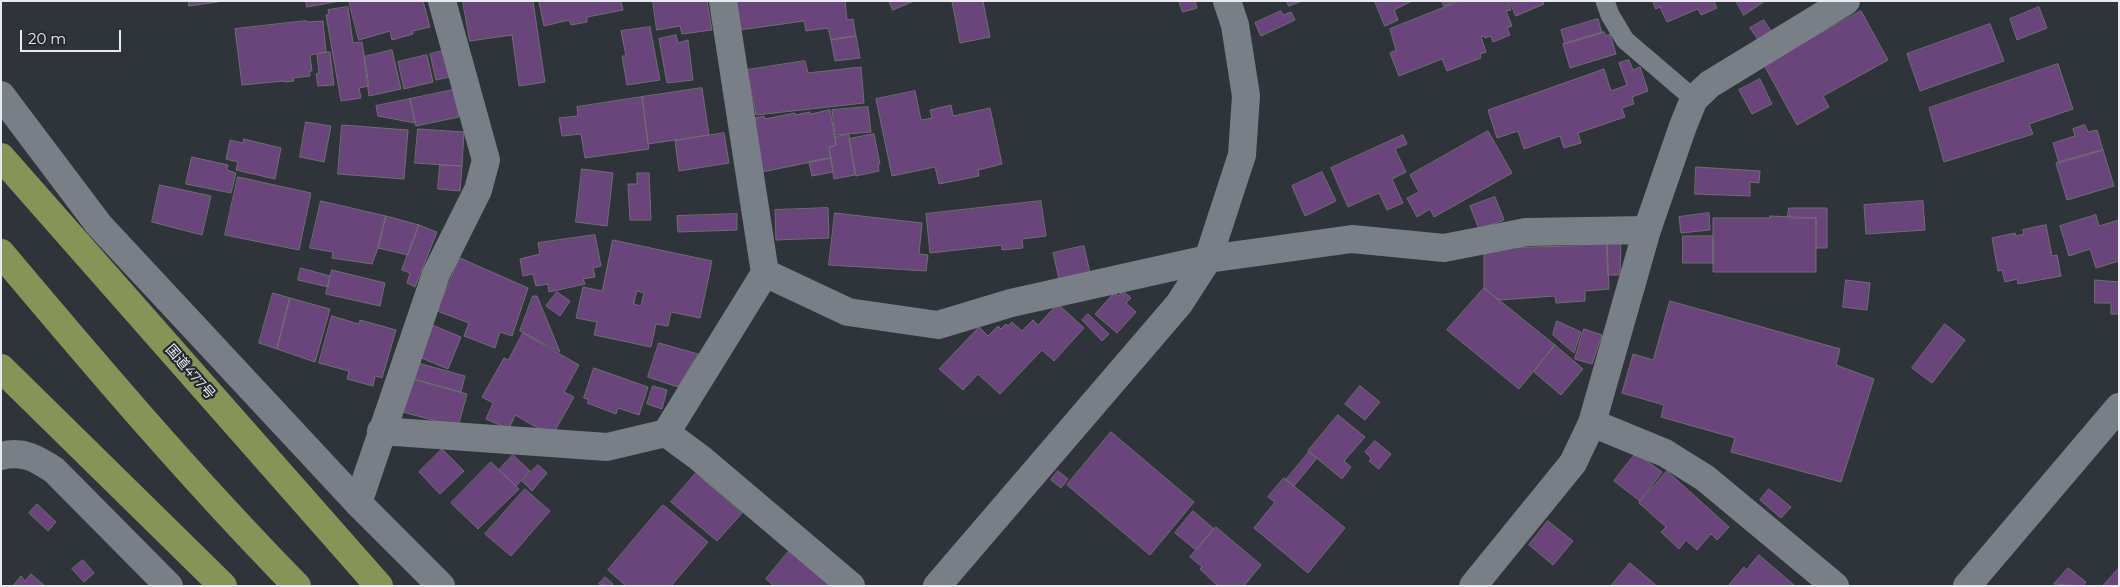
<!DOCTYPE html>
<meta charset="utf-8">
<style>
body{margin:0}
#map{position:relative;width:2120px;height:587px;overflow:hidden;background:#2f343b;font-family:Montserrat,sans-serif}
canvas{display:block}
.frame{position:absolute;inset:0;border:2px solid #e7ebef;pointer-events:none}
.scale{position:absolute;left:20px;top:30px;width:101px;height:22px;box-sizing:border-box;border:2px solid #e7ebef;border-top:0;padding-left:6px;font-size:15px;line-height:18px;white-space:nowrap;color:#e7ebef;-webkit-text-stroke:4px #252a30;paint-order:stroke}
</style>
<div id="map">
<canvas width="2120" height="587"></canvas>
<div class="frame"></div>
<div class="scale">20 m</div>
</div>
<script>
const g = document.querySelector('canvas').getContext('2d');
g.lineJoin = 'round';
function fillPath(path, color) { g.fillStyle = color; g.fill(path, 'evenodd'); }
function trace(path, color, width, dash) { g.strokeStyle = color; g.lineWidth = width; g.lineCap = dash ? 'butt' : 'round'; g.setLineDash(dash || []); g.stroke(path); }
function drawText(font, color, halo, rows, align = 'center') {
  g.font = font + ' Montserrat,"Noto Sans JP",sans-serif'; g.lineWidth = 4.5; g.setLineDash([]); g.textBaseline = 'middle'; g.strokeStyle = halo; g.fillStyle = color; for (const [text, x, y, turn = 0] of rows) {
    g.save(); g.translate(x, y); g.rotate((+turn || 0) * Math.PI / 180); g.textAlign = isNaN(turn) ? turn : align; if (halo) g.strokeText(text, 0, 0); g.fillText(text, 0, 0); g.restore();
  }
}
const building = new Path2D(`
 M189,1H224L189,6Z
 M306,1H340L307,7Z
 M349,1H423L430,27L413,31V34L392,40L390,31L359,40Z
 M463,1H533L545,82L519,86L512,35L470,41Z
 M537,1H621L623,10L587,17V22L571,25L569,20L544,26L539,2Z
 M653,1H707L712,30L682,34L680,26L657,30Z
 M735,1H845L847,20L853,19L856,36L831,40L828,28L806,31L804,21L740,30Z
 M889,1H914L893,10Z
 M983,1L990,37L960,43L952,2Z
 M1179,1H1195L1197,8L1183,12Z
 M1287,1H1302L1289,6Z
 M1375,1H1412L1394,10L1398,20L1385,26Z
 M1442,1H1457L1444,6Z
 M1460,1H1508L1511,10L1506,11L1512,26L1507,28L1510,35L1493,42L1491,36L1485,38L1484,36L1481,37L1486,52L1480,54L1481,58L1447,71L1442,59L1399,76L1390,53L1396,50L1390,29Z
 M1510,1H1543L1544,4L1516,16Z
 M1653,1H1716L1714,2L1717,8L1701,15L1698,9L1667,22L1660,7L1656,9Z
 M1736,1H1765L1744,15Z
 M348,7L353,43L362,42L369,86L359,88L361,98L341,101L326,15L329,14L328,10Z
 M2039,7L2047,28L2017,40L2010,19Z
 M1281,11L1283,15L1291,12L1295,20L1261,36L1255,23Z
 M1861,11L1888,60L1823,96L1829,107L1797,125L1764,65Z
 M1598,19L1602,33L1565,44L1561,30Z
 M1764,20L1772,33L1759,41L1750,28Z
 M306,21V22L323,21L326,52L310,55L312,71H309L310,76L293,78L294,81L284,82V81L242,85L235,29Z
 M1990,24L2004,61L1920,91L1907,54Z
 M650,27L660,80L627,85L622,56H626L621,31Z
 M1604,32L1606,36L1610,34L1616,54L1570,68L1563,44Z
 M676,35L678,43L688,40L693,80L667,83L659,39Z
 M856,36L860,58L835,61L831,40Z
 M392,50L401,89L369,96L364,57Z
 M443,51L450,77L436,80L430,54Z
 M326,52H330L334,85L318,86L316,74L319,73L317,54Z
 M427,55L433,82L404,89L398,62Z
 M1629,60L1633,70L1640,67L1648,91L1632,97L1634,104L1622,108L1625,117L1578,133L1581,143L1564,148L1560,136L1524,149L1518,131L1497,138L1488,110L1604,69L1611,91L1627,85L1619,63Z
 M805,61L808,73L861,67L864,103L756,115L747,70Z
 M2058,64L2073,109L2029,124L2033,134L1944,162L1929,108Z
 M1760,79L1772,104L1752,114L1739,90Z
 M702,88L709,135L648,144L642,97Z
 M453,90L459,117L416,126L410,99Z
 M915,91L921,120L932,118L930,110L951,105L953,116L990,108L1002,164L978,170L979,176L939,184L935,167L892,176L876,99Z
 M642,97L649,149L585,158L581,134L562,136L559,118L578,116L577,107Z
 M410,99L415,123L378,116L376,106Z
 M868,107L871,132L835,135L832,110Z
 M830,110L836,145L829,147L831,158L762,172L754,125L756,124L755,118L764,116L765,119L795,113V115L810,112V114Z
 M306,122L331,126L324,162L300,157Z
 M342,125L408,130L404,179L338,174Z
 M2085,125L2088,132L2097,130L2103,150L2059,163L2053,143L2075,136L2073,129Z
 M418,129L464,132L462,166L415,163Z
 M1488,131L1512,173L1434,217L1430,209L1417,217L1407,198L1419,192L1410,175Z
 M724,133L729,163L679,171L675,141Z
 M874,134L880,164H878L879,171L856,176L849,139Z
 M849,135L855,175L834,179L829,147L836,145L835,137Z
 M1403,135L1407,144L1395,149L1406,172L1392,179L1403,203L1387,210L1379,193L1348,207L1331,168Z
 M244,139L281,148L275,179L236,170L238,162L226,159L230,140L243,143Z
 M2103,150L2114,186L2067,200L2056,163Z
 M192,157L228,165L227,170L236,173L231,193L186,184Z
 M831,158L833,172L812,176L809,162Z
 M440,165L462,166L460,191L438,189Z
 M1696,167L1760,171L1759,183L1750,182V196L1695,194Z
 M582,169L613,173L607,226L576,222Z
 M1322,172L1336,201L1305,216L1292,186Z
 M637,173H649L651,220H630L628,184H637Z
 M238,177L311,193L299,250L225,235Z
 M160,185L211,196L202,235L152,222Z
 M1495,197L1504,220L1479,229L1470,206Z
 M321,201L386,216L378,248L372,264L332,258L333,252L310,248Z
 M1041,201L1046,236L1022,239L1023,248L1002,250V245L930,253L926,214Z
 M1923,201L1925,230L1866,234L1864,205Z
 M828,208L829,238L776,240L775,210Z
 M1789,208H1827V248H1816V218H1792L1791,216H1788Z
 M835,213L922,223L919,254L928,255L926,271L829,265Z
 M1709,213L1710,230L1681,233L1679,217Z
 M737,214V230L678,232L677,216Z
 M2096,215L2099,226L2119,220V261L2096,268L2090,249L2069,256L2060,226Z
 M386,216L419,225L408,255L378,248Z
 M1770,216L1816,218V272H1713V218H1770Z
 M419,225L437,232L415,287L407,283L410,273L402,270Z
 M2046,225L2052,256L2057,255L2061,276L2018,284L2017,279L2005,282L2002,270L1998,271L1992,238L2015,233L2016,236L2024,234L2023,230Z
 M595,235L601,266L593,268L595,277L583,279L585,284L549,292L548,284L536,286L533,274L523,276L520,259L540,254L538,243Z
 M1683,236H1713V263H1683Z
 M1607,238L1621,239L1620,275H1608Z
 M1607,238L1609,289L1585,291V301L1556,303L1555,296L1499,300L1484,288V248L1575,246V239Z
 M613,240L712,261L700,318L671,312L668,326L656,324L651,347L594,335L597,322L576,318L583,287L602,291ZM637,291L644,293L641,306L634,304Z
 M1084,246L1090,273L1059,279L1053,253Z
 M460,258L528,288L512,336L500,332L495,348L464,336L469,323L437,311Z
 M301,268L330,276L328,287L298,280Z
 M332,270L385,283L380,306L326,294Z
 M1846,280L1870,283L1867,310L1843,307Z
 M2095,280L2119,282V314H2111V303H2095Z
 M1484,288L1555,345L1519,389L1447,330Z
 M1123,291L1131,298L1126,303L1136,312L1117,333L1095,314L1114,293L1118,296Z
 M557,292L570,301L560,316L546,306Z
 M273,293L290,298L277,349L259,343Z
 M533,296H537L560,352L520,331Z
 M290,298L330,309L315,362L277,349Z
 M1670,301L1840,349L1836,365L1874,379L1841,482L1731,452L1735,438L1661,417L1664,405L1622,393L1633,354L1653,360Z
 M1058,304L1084,328L1054,361L1042,350L1000,394L978,374L963,390L939,369L979,327L988,336L998,326L1001,329L1006,324L1008,326L1012,322L1022,331L1033,320L1038,325Z
 M1088,314L1109,334L1102,341L1082,320Z
 M332,316L359,324L360,320L396,330L382,378L375,376L373,386L347,379L349,371L319,363Z
 M1557,321L1581,332L1574,353L1553,335Z
 M1945,324L1965,340L1932,383L1912,368Z
 M432,325L461,337L448,369L419,357Z
 M1584,329L1602,335L1592,364L1575,359Z
 M523,333L579,365L564,392L574,397L552,436L515,415L509,429L486,419L493,403L482,397L504,358L508,360Z
 M659,343L698,354L678,387L648,377Z
 M1555,345L1583,369L1561,395L1534,372Z
 M418,363L465,376L461,392L413,379Z
 M594,368L648,387L639,415L618,408L616,414L587,403L589,400L584,398Z
 M412,379L467,394L458,427L403,412Z
 M653,386L667,390L662,409L647,404Z
 M1360,386L1380,402L1365,420L1345,404Z
 M1338,415L1365,437L1344,461L1351,467L1342,479L1308,451Z
 M1111,432L1194,502L1150,555L1067,485Z
 M1375,441L1391,454L1379,469L1369,461L1371,458L1365,452Z
 M442,449L464,471L440,494L419,472Z
 M1309,452L1317,458L1294,486L1286,480Z
 M1636,453L1662,472L1640,501L1614,481Z
 M513,455L530,471L516,486L499,470Z
 M491,462L519,489L478,529L451,503Z
 M538,465L547,473L532,491L522,481Z
 M1058,471L1068,479L1061,488L1051,480Z
 M1667,471L1729,527L1717,540L1711,534L1697,550L1686,540L1679,549L1661,532L1666,527L1639,503Z
 M696,473L742,513L717,541L671,502Z
 M1284,478L1345,528L1308,573L1254,528L1275,502L1268,497Z
 M525,489L550,511L511,556L485,534Z
 M1769,489L1791,507L1781,518L1760,500Z
 M37,504L56,522L48,531L29,513Z
 M663,505L708,542L671,586H626L608,570Z
 M1193,511L1214,529L1196,550L1175,533Z
 M1548,521L1573,541L1553,565L1529,545Z
 M1216,527L1261,565L1244,586H1218L1200,569L1202,567L1190,557Z
 M790,550L833,586H774L766,579Z
 M1759,555L1795,586H1728L1744,567L1746,570Z
 M83,560L94,573L84,582L72,569Z
 M1630,563L1657,586H1611Z
 M2068,568L2086,582L2083,586L2054,584Z
 M2119,568V586H2105L2104,585Z
 M31,574L45,586H13L21,576L25,581Z
 M605,577L613,584L611,586L599,584Z`);
fillPath(building, '#69457c');
trace(building, '#716c74', 1);
trace(new Path2D(`
 M1605,1L1610,15L1625,40L1694,99`), '#797f86', 19);
trace(new Path2D(`
 M723,1L765,273
 M1,95L99,225L358,503L441,586
 M1592,423L1665,453L1705,478L1835,586
 M381,431L607,447L666,433L765,273L848,312L938,325L1011,303L1208,259L1352,239L1444,248L1526,232L1647,230
 M666,433L700,458L851,586
 M1,456C23,450 37,459 54,470L169,586
 M358,503L436,274L478,190L486,160L442,1
 M1473,586L1573,463L1592,423L1647,230L1683,126L1694,99L1710,84L1846,1
 M1967,586L2119,407`), '#797f86', 28);
trace(new Path2D(`
 M937,586L1179,304L1208,259L1242,155L1246,96L1235,25L1227,1`), '#797f86', 28);
trace(new Path2D(`
 M1,157L379,586
 M1,253C96,366 193,480 297,586
 M1,368L223,586`), '#889457', 28);
drawText('14px', '#e7ebef', '#252a30', [
 ["国道477号",190,372,49]
]);
</script>
